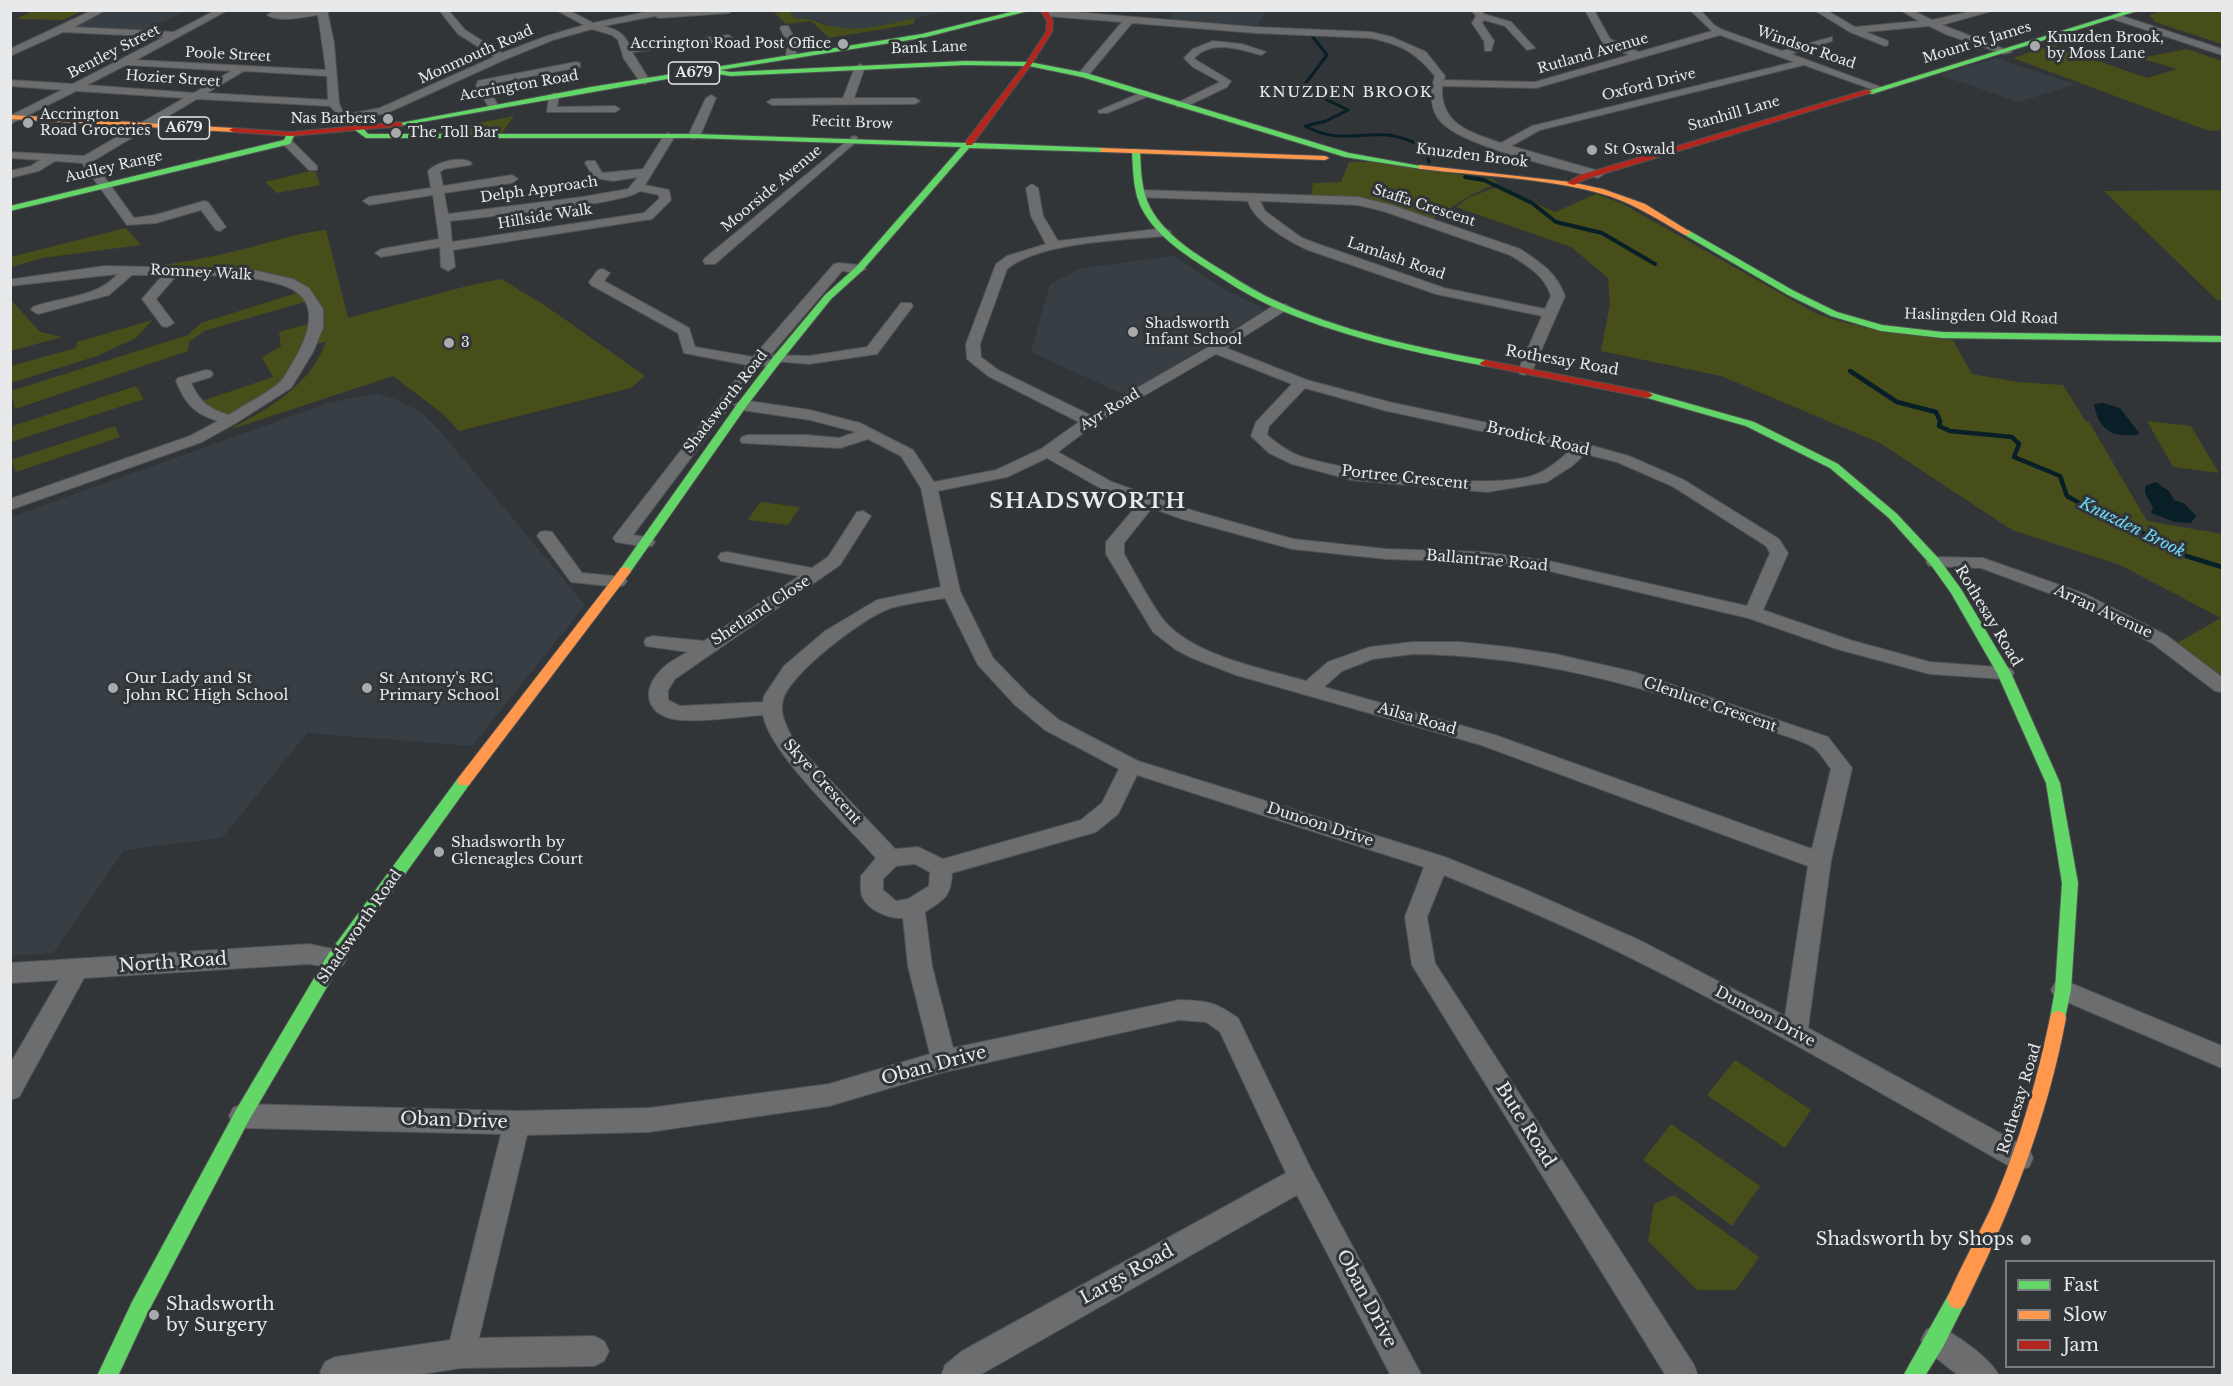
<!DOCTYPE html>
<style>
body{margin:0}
#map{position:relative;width:2233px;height:1386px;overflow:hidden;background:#323537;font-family:"Libre Baskerville",serif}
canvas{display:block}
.frame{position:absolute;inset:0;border:12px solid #e7e9eb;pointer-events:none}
.legend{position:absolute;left:2005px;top:1260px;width:210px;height:108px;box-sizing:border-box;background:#313538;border:2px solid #7a7d80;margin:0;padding:8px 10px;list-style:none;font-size:18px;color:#e7e9eb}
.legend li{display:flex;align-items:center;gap:12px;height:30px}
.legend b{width:30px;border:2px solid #7a7d80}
</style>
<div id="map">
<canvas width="2233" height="1386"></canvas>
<div class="frame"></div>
<ul class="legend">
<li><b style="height:8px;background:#63d668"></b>Fast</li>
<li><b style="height:8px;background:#ff974d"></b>Slow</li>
<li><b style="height:8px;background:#b3261e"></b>Jam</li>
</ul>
</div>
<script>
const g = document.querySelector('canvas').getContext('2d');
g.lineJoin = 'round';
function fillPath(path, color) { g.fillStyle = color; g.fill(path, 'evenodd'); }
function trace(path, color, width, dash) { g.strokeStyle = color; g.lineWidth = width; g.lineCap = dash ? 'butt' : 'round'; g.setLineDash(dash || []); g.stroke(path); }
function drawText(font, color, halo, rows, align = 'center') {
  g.font = font + ' "Libre Baskerville",serif'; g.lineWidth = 6; g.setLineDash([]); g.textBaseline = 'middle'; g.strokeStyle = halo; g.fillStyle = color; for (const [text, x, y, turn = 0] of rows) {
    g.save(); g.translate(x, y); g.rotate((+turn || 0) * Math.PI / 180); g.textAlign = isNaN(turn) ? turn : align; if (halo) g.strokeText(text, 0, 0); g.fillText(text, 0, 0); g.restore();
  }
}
fillPath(new Path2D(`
 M108,11H185L146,30L73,27Z
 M788,11H950L869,28L851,29L833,27L818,20L795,19Z
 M1172,11L1267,10V11L1257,26L1168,20L1175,11Z
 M1996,58L2075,84L2019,102L1940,75Z
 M1174,256L1225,290L1259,306L1263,311L1125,395L1031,352L1050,284L1082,268Z
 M377,393L397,400L422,413L440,431L585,605L472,746L307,733L222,838L124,850L53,953L11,956V517L328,403Z`), '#373f45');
fillPath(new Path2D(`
 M2162,10L2222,11V44L2155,22L2150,15Z
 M33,11V10L82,11L63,20L16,19Z
 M773,11H788L795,19C816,17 818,25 836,27C862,32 889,24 915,18L913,24L829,38L811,21L786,24Z
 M2053,45L2147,78L2177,69L2140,58L2187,49L2222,61V130L2209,131L2013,58Z
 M514,116L500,136H411Z
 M1349,162H1372L1492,179L1498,183L1473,194L1431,220L1373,201L1311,197L1313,183L1341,182Z
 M315,170L320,185L277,193L265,182Z
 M1499,186L1555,212L1596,194L1621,203L1817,314C1862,330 1906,335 1953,340L1972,374L2018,382L2063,385L2086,422H2089L2147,521L2222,534V676L2177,643L2221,618L2120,565L2012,530L1880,443L1721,376L1601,351L1610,304L1608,278L1571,247L1456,207L1470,197Z
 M2222,190V300H2217L2104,191Z
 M126,228L141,245L42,258L11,267V257Z
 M326,230L348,318L467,286L501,279L543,304L645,376L631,388L459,431L443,414L393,376L229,430C269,408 309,387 326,342L315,344L286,385L231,420L193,404L273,377L262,357L281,346L279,332L315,322L316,317L324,318L318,298L204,331L189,342L188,351L15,409L11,391L188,335L201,323L300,292C266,263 193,271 150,270L149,267C178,263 207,258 236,251C266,244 295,233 326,230Z
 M11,300L40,332L62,337L11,351Z
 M152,320L136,338L97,356L11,383V366L76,348L77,342Z
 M136,386L144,399L11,442L13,426Z
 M2147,421L2191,426L2219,473L2173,467Z
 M115,426L120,437L16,472L11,460Z
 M760,502L800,507L788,525L748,520Z
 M1735,1060L1811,1110L1785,1148L1707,1095Z
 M1671,1124L1760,1186L1732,1226L1643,1160Z
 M1674,1195L1759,1257L1736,1290H1697L1648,1241L1654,1204Z`), '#484e1a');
fillPath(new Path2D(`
 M2103,403L2120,408L2140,434C2114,439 2098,430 2094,404Z
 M2156,482L2169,491L2174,500L2185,504L2196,516L2191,523L2174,522L2151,513L2153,508L2145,493V486Z`), '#091f27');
trace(new Path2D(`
 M1312,36L1327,55L1305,84L1317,95L1348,110L1326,121L1305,126C1336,143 1356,133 1388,135C1400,136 1412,142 1424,146L1429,162`), '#091f27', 3);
trace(new Path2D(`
 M1465,177L1484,180L1532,203L1556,222L1602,233L1655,264`), '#091f27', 4);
trace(new Path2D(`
 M1850,371L1897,402L1936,412L1940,421L1939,426L1950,431L2012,437L2019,444L2014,457L2060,476L2067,496L2122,527L2162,539L2186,556L2222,567`), '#091f27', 4.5);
const street = new Path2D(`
 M93,10H106L74,27L174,32L216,10H228L136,60L326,70L318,15C303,17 280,23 267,15L272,12L327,10L334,43L339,103L344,115L380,108L494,57L458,34L439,10H448L465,30L502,53L547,36L584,25L556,10H568L593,23L655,10H733L729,13L659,18L655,16L604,26C617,30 625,33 630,47L728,35L733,38L728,41L632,52L650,81L645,84L641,83L624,59L618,40L612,35L592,29L553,40L506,59L387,113L343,121L339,120V116L330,106L197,99L93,161L134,218L155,215L204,201L208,202L226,227L220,231L216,230L201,210L156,223L127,225L82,163L55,161L39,171L10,178V171L31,166L40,160L10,158V152L84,156L184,98L76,91L10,124V116L62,90L10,86V80L73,84L164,37L63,32L10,56V49ZM126,65L231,71L194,93L87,85ZM244,71L327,76L328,100L207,93Z
 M1051,10L1255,27L1371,32L1392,37L1426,52L1445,76L1444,80L1535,82L1629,55L1603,43L1585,10H1594L1610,39L1639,52L1712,31L1690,10H1700L1714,25L1723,30L1782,51L1832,37V41L1791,54L1886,89L1877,91L1804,65L1540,130L1511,146L1602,172L1604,174L1598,178C1562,169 1466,147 1442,123C1429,110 1430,90 1435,76C1415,52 1402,45 1371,38L1255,33L1132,23L1087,77H1079V73L1122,22L1047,16L1042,13ZM1720,35L1794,62L1532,126L1501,143C1470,132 1440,125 1442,86L1536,88Z
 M1471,10H1481L1484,14L1511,22L1535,48L1527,50L1505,26L1484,20L1482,23L1494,41L1491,51H1485L1484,41L1472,23L1476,16Z
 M1814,10H1826L1855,27L1919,21L1900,10H1912L1932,20L1977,10H1995L1942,25L2012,52L2004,54L1948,35L1929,26L1866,32L1888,41V45L1885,46L1850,32Z
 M2116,14L2222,49V55L2113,19L2111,17Z
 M782,26H788L797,43L795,59L786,57L787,43L780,28Z
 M1213,41L1242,44L1266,52L1261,55C1238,49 1213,39 1194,58L1196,60L1231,81L1227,87L1185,107H1177V103L1220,82L1193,67L1184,58L1193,49Z
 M576,62L580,63V67L486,85L499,107L494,110L490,109L476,86L478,81L482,80Z
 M860,64L865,67L854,98H915L920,101L915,104L772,105L767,102L772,99L843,98L855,67Z
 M1145,91L1149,92V96L1107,113H1099L1098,111Z
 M554,93L559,96L557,107L615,106L620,109L615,112H547L549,96Z
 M711,95L716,98L700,136L694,139L690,138L688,136L706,98Z
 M669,133L675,136L645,185L669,190L671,200L652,219L453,250L455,267L448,271L441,267L440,247L381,257L375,253L381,249L439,239L433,195L369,205L363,201L369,197L431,188L428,171C437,162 461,155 472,163L470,165L444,169L440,172L443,186L512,175L518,179L512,183L444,193L448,214L582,197L628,189L638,177L613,181L594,178L585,163L587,161H595L602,173L643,169L665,134ZM640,191L659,195V199L644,213L452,242L450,221C480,217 624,205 640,191Z
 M853,136L857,137V141L715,264H705L703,261L705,258Z
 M287,139L291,140L317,166V170H309L281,142Z
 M1032,184L1038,188L1043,216L1058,241L1165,228L1171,232L1165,236C1122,240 1040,242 1007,269L980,344L981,357L998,370L1090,415L1210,346L1276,304H1286L1288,307L1286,310L1226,348L1307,380L1389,402L1582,443L1629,456L1684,480L1779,539L1788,553L1763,610L1850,640L1930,662L2011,668L2014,673L2011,678L2004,679L1930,674L1837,649L1748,618L1549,571L1482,562L1386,559L1292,549L1182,519L1152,508L1124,543V554C1135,573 1154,610 1167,624C1199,657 1264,669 1306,681L1328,662L1370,647L1413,642H1460L1508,647L1555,654L1634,672L1828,737L1852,768L1831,861L1808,1028L2029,1149L2033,1158L2029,1167L2020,1170L2011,1167C1882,1094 1755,1019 1623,954C1564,925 1504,900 1444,875L1427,917L1435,963L1694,1365L1698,1376H1666L1412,965L1405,917L1424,867L1137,775L1118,814L1096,832L952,873C951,898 944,899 925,912L932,966L953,1048L1179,1000C1207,1001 1214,1001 1238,1018L1311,1169L1422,1376H1391L1297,1195L978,1376H941L945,1365L962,1351L1286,1173L1220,1032L1206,1022L1179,1020L944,1072L829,1106L649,1132L527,1135L479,1338L594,1336L604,1341L609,1351L604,1361L594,1366L461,1368L410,1376H322L320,1372L325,1362L335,1357L450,1340L501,1134L242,1128L233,1124L229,1116L233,1108L242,1104L517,1111L649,1108L829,1084L930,1054L908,966L903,918C889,919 867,910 862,896C860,890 861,882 861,876L876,858C848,826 770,754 763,715C736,717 707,722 680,720C648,717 639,693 661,670C668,662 679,657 688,652L646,646L644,642L646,638L653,636L704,641L799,576L721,561L718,557L721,553L727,552L812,568L828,557L857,512L863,511L871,516L840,565L675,679L668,690V700L680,706L763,702L764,696L784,666L825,631L877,600L941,587L921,488L901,456L868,439L840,448L742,443L740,440L742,437L748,435H807L839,438L856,432L810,420L742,410L734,405L742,400L810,410L860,423L913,450L934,482L996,470L1041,449L1079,422L988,376L967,359L966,344L996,264L1007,256L1046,244L1031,216L1026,188ZM1216,354L1292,384L1256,422L1251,436L1269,453L1292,464L1352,480L1487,492L1547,482L1572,466L1585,454L1617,462L1672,486L1766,546L1770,553L1747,606L1549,561L1482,552L1386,549L1293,539L1194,511L1112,482L1058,452L1095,424ZM1305,388L1387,411L1570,450C1561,459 1549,469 1537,474C1495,492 1351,472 1306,458C1291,454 1279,445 1267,435L1269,426ZM1047,458L1100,488L1139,503L1106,542V554L1153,632L1175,649L1192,658L1236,675L1481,745L1808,866L1785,1016L1639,940L1524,889L1445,857L1138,761L1059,720L1029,695L993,658L960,591L938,491L1007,477ZM945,598L978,665L1015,705L1045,730L1119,769L1102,803L1081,820L943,859L918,847L895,849L795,743C788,729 779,716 783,700C789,674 865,616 891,608C908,603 927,601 945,598ZM1413,654C1526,655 1631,682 1737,720C1752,726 1805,740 1814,748C1821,753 1826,763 1831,769L1812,849L1495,735L1324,687L1342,671L1373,659ZM915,864L930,872L929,886L908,899L896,901L883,890V879L896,866Z
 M1141,190L1358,197L1391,205L1520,249C1541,263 1556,272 1565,296L1532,371L1525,375L1520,374L1518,371L1542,316L1436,294L1308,250C1290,242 1253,221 1248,201L1137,197V191ZM1260,201L1358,205L1383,211L1510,255C1528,266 1545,276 1551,296L1545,309L1444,288L1318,244L1302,238L1265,211Z
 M839,263L859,265L866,269L859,273L842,271L767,359L772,360L773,355L809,356L867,347L901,303H911L913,306L877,354L809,364L773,361L772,366H760L633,535L652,538L655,542L652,546L646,547L616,542L613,538L616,534L747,365L684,353L678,333L591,285L589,282L598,270L603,269L610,273L604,281L689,328L695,347L753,357L834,264Z
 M105,266L248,269L293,279L309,288L323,309V328L313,352L291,388L236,423L202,442L10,510V499L190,436L218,421C194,414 185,403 176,381L178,378L206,370L211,371L213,374L211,377L191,383C200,402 209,409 229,415C245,404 265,395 279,383C285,378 288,370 292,364C309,336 324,298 282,285C248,274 212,276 177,275L156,299L174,323L167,327L162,326L142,299L163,275H132L109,295L38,314L31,310L33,307C62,296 95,299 118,274L10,286V280L14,279Z
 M546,531L552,532L582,573L624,577L627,581L624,585L618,587L571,582L537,536L540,532Z
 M1935,557L1983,558L2085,594L2166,635L2222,677V692L2215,691L2152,643L2073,602L1981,568L1929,566L1926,562L1929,558Z
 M309,944L343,951L347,958L343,965L335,968L309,964L84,978L19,1097L10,1100V1064L59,980L10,983V963Z
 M2063,980L2222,1046V1068L2055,997L2051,990L2055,983Z
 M1936,1325C1954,1333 1991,1358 1999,1376H1959L1926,1350L1921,1340L1926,1330Z`);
const fast = new Path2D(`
 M1019,10H1032L922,38L720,70L730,72L965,61L1029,62L1086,73L1349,153L1426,167L1422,169L1345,157L1082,77L1029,66L965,65L730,76L707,72L399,126L395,124L591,87L922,34Z
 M2129,10H2140L1872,94L1865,92Z
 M355,126H361L368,134H694L965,143L969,141L973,143L1104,148L1108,150L1104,152L969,148L862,271L831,299L782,360L746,407L629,574H621L619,571L621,568L738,403L774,356L825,295L856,267L961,147L694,138H366L355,130Z
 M288,132L295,134L290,144L10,211V206L284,140Z
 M1136,149L1140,151C1141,171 1141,191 1151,209C1165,234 1191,251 1215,266C1235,278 1254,291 1274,300C1341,331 1414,347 1485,360L1490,363L1485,366C1412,352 1337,336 1269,305C1247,295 1226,281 1206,268C1181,252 1153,233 1140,205C1133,188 1133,169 1132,151Z
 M1688,230L1794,291L1837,312L1882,325L1942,332L2222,336V342L1942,338L1881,331L1831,316L1788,295L1685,235L1684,233Z
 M1648,392L1754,422L1838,464L1897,514L1939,559L1961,589L2011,673L2060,783L2078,883L2071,990L2064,1023L2058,1025L2052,1023L2050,1018L2055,990L2062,883L2046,783L1997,673L1951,593L1931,565L1889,518L1830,468L1746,426L1644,397L1643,395Z
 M464,776L469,777L471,781L469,785L341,963L248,1122L146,1316L118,1376H97L132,1302L236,1110L329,953L459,777Z
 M1957,1289L1964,1292L1967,1299L1943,1347L1925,1376H1903L1950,1292Z`);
const slow = new Path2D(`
 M10,115L233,128L237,130L233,132L10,119Z
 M1101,148L1325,156L1329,158L1325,160L1104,152H1101Z
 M1419,165L1570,182L1603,189L1645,204L1692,233L1685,235C1657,219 1630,201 1599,193C1545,178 1478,176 1422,169H1419Z
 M625,567L629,568L631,571L629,574L469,785H459L457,781L459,777L621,568Z
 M2058,1011L2064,1013L2066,1018C2047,1120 2010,1213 1964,1306L1957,1309L1950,1306L1947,1299C1961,1265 1980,1233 1995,1199C2020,1141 2037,1080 2050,1018L2052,1013Z`);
const jam = new Path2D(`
 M1041,10H1047L1053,21L1052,32L1031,65L972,145H966V141L1026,63L1046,32L1047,21Z
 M1866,90L1873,92L1586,179L1574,185L1567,183L1580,175Z
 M399,122L403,124L402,126L291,136L233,132L229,130L233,128L291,132Z
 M1485,360L1648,392L1653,395L1648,398L1481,365L1480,363Z`);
trace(street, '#505254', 2);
trace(fast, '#505254', 2);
trace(slow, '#505254', 2);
trace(jam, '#505254', 2);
fillPath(street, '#6c6d6e');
fillPath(fast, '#63d668');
fillPath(slow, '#ff974d');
fillPath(jam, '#b3261e');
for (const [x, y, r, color] of [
 [843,44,6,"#a8aaac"],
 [2035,46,6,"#a8aaac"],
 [388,119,6,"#a8aaac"],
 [28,123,6,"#a8aaac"],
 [396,133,6,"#a8aaac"],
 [1592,150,6,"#a8aaac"],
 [1133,332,6,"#a8aaac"],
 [449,343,6,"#a8aaac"],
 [113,688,6,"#a8aaac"],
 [367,688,6,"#a8aaac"],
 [439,852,6,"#a8aaac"],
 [2026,1240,6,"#a8aaac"],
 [154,1315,6,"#a8aaac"]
]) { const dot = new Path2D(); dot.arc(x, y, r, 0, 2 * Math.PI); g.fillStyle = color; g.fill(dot); trace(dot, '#313538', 2); }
drawText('14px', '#e7e9eb', '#313538', [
 ["Knuzden Brook,",2047,38],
 ["by Moss Lane",2047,54],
 ["Accrington Road Post Office",831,44,"right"],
 ["Accrington",40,115],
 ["Road Groceries",40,131],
 ["Nas Barbers",376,119,"right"],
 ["The Toll Bar",408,133],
 ["St Oswald",1604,150],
 ["Shadsworth",1145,324],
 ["Infant School",1145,340],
 ["3",461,343]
], 'left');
drawText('14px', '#e7e9eb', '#313538', [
 ["Mount St James",1977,43,-17],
 ["Bank Lane",929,48,-2],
 ["Windsor Road",1806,48,19],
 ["Bentley Street",114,52,-27],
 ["Rutland Avenue",1593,54,-16],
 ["Poole Street",228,55,3],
 ["Monmouth Road",476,55,-24],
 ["Hozier Street",173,79,4],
 ["Oxford Drive",1649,85,-14],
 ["Accrington Road",519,86,-10],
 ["Stanhill Lane",1734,114,-16],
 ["Fecitt Brow",852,123,2],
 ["Knuzden Brook",1472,156,7],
 ["Audley Range",114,167,-13],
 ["Moorside Avenue",772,189,-40],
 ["Delph Approach",539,190,-8],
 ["Staffa Crescent",1424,206,18],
 ["Hillside Walk",545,217,-9],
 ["Lamlash Road",1396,259,19],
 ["Romney Walk",201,273,3],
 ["Haslingden Old Road",1981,317,2],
 ["Shadsworth Road",726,402,-52],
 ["Ayr Road",1110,410,-31]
]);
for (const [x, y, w] of [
 [694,73,51],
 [184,128,51]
]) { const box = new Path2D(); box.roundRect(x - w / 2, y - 11, w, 22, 4.5); g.fillStyle = '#313538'; g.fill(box); trace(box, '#e7e9eb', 1.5); }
drawText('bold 14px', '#e7e9eb', null, [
 ["A679",694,73],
 ["A679",184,128]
]);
g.letterSpacing = '1.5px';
drawText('15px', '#e7e9eb', '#313538', [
 ["KNUZDEN BROOK",1346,93]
]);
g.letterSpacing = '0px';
drawText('15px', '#e7e9eb', '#313538', [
 ["Rothesay Road",1562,361,10],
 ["Brodick Road",1538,439,13],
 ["Portree Crescent",1405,478,6],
 ["Ballantrae Road",1487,561,5],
 ["Shetland Close",761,611,-33],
 ["Arran Avenue",2103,612,25],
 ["Rothesay Road",1988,616,59],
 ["Glenluce Crescent",1710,705,19],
 ["Ailsa Road",1417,719,16],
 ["Skye Crescent",822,782,48],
 ["Dunoon Drive",1320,825,18],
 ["Shadsworth Road",360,927,-55],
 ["Dunoon Drive",1765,1017,28],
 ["Rothesay Road",2020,1099,-73]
]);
drawText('15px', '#e7e9eb', '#313538', [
 ["Our Lady and St",125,679],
 ["John RC High School",125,696],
 ["St Antony's RC",379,679],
 ["Primary School",379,696],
 ["Shadsworth by",451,843],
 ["Gleneagles Court",451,860]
], 'left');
drawText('italic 16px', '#6adbfe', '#313538', [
 ["Knuzden Brook",2132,528,26]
]);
drawText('18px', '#e7e9eb', '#313538', [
 ["North Road",173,963,-4],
 ["Oban Drive",934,1066,-15],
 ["Oban Drive",454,1121,2],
 ["Bute Road",1525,1125,58],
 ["Largs Road",1127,1275,-29],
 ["Oban Drive",1366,1299,62]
]);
drawText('18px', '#e7e9eb', '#313538', [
 ["Shadsworth by Shops",2014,1240],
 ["Shadsworth",166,1305,"left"],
 ["by Surgery",166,1326,"left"]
], 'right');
g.letterSpacing = '1.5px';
drawText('bold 21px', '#e7e9eb', '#313538', [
 ["SHADSWORTH",1088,502]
]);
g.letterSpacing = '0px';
</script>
